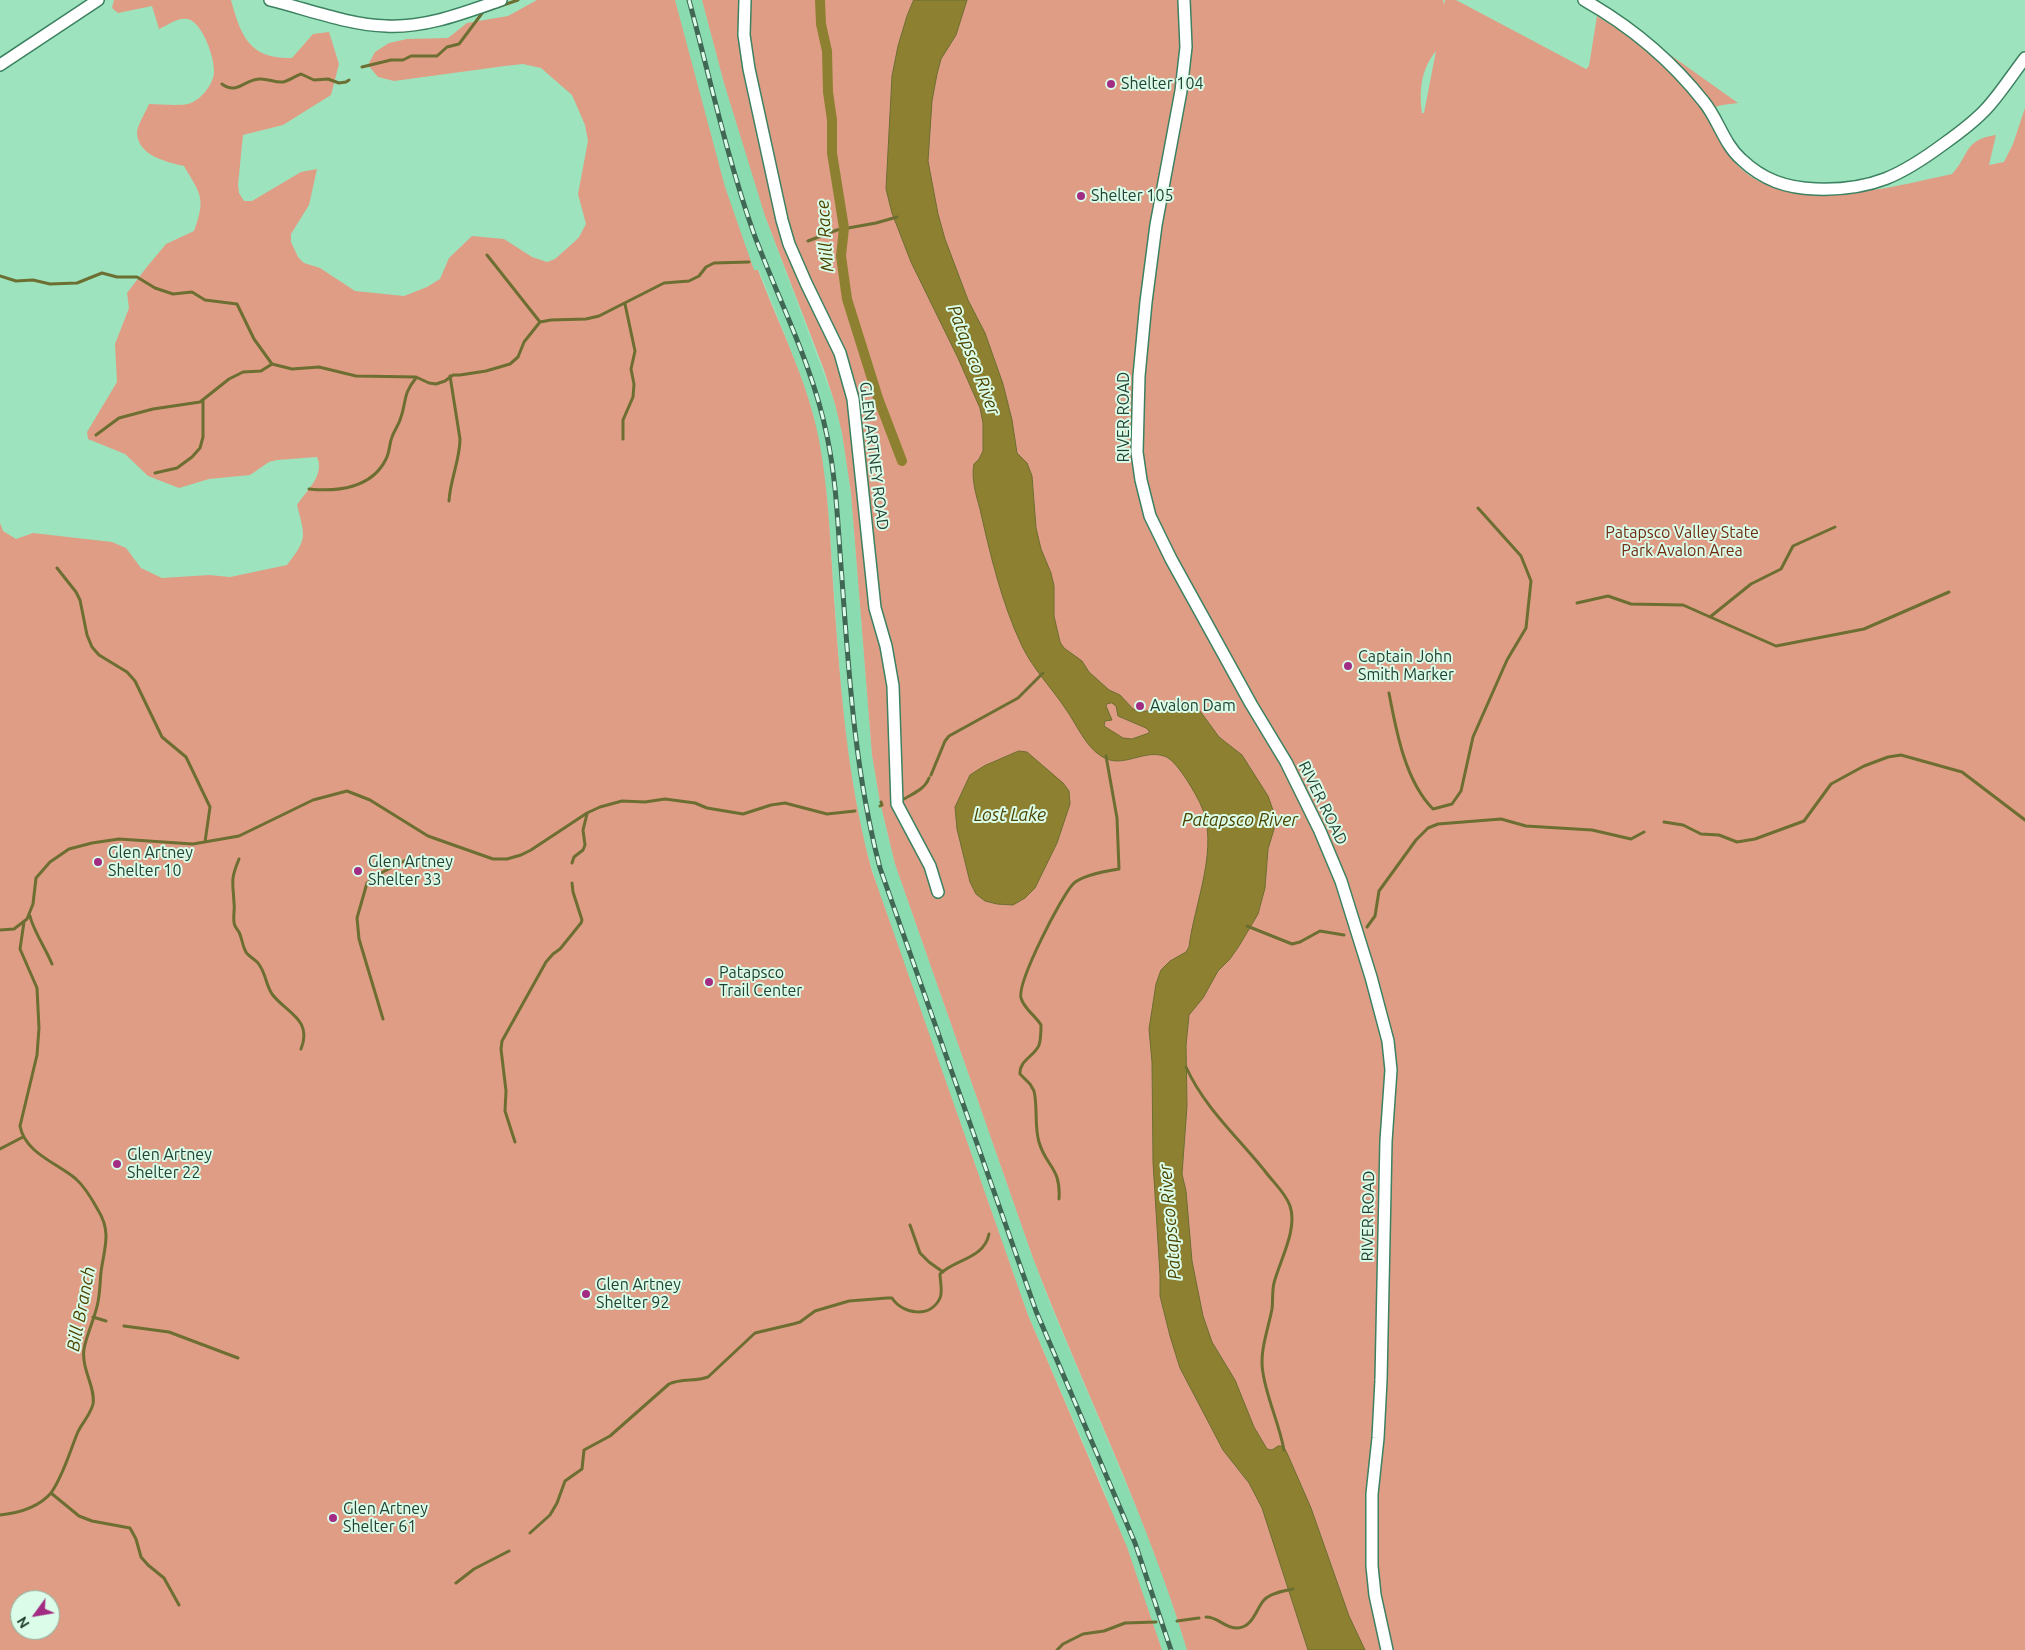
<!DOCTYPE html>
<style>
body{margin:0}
#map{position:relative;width:2025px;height:1650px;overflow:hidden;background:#9de4be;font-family:Ubuntu,sans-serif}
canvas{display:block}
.north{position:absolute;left:10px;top:1590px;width:50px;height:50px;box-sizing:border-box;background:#dafce8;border:1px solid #91b19f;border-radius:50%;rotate:238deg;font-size:14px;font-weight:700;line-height:20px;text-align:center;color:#234132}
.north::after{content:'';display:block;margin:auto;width:18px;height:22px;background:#a22b83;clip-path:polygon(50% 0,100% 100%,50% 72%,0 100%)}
</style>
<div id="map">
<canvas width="2025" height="1650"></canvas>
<div class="north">N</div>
</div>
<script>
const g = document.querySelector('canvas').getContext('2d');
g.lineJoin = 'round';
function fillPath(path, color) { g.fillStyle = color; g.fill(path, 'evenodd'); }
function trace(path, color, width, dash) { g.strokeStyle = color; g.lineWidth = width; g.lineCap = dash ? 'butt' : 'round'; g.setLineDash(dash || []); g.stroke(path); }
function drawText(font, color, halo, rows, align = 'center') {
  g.font = font + ' Ubuntu,sans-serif'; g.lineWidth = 4; g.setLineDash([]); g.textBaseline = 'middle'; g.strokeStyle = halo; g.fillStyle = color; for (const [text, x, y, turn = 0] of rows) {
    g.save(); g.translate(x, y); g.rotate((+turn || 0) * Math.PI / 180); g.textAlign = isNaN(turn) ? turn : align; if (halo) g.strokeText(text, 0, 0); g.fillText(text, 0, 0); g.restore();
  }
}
fillPath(new Path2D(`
 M657,0H702L724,83L755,178L767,215L765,216L835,404L842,433L851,493L872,755L880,802L895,864L1033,1258L1051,1306L1149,1538L1165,1581L1187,1650H1162L1104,1490L1028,1315L881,899L863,838L848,758L842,701L827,495L818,438L812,410L791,350L759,270L741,273Z`), '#8bdbb1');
fillPath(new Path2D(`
 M114,0H231C241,36 249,59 292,58L313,34L329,32L339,64L331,95L283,125L243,135L238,185L239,193L244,201H252L301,172L317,169L309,205L291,234V242L298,257L304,263L320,268L355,291L404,296L427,287L440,279L449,258L472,236L504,239L532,257L547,262L555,259L573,243L579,237L586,224L578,194L588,141L585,125L572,95L541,68L523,64L505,66L394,81L378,77L368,65L375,52L389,43L407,39L448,38L467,23L508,16L537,0H675L725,187L754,270H758C779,326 808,381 819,440C828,488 830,535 833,583C840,680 846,776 872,871L1028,1315L1127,1547L1162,1650H0V523L3,531L16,539L33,533L112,542L126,548L141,568L162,578L209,575L230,577L287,565C308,538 305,537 297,505C307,490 325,475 317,457L277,460L269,462L250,475L209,479L179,488L148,476L125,454L88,439L87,432L117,382L115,344L129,308L127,293L146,268L166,244L194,231C206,198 201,195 184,166C167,162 138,156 137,133C137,125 146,112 149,104C161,104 176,106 188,104C200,101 213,85 214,73C215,59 203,23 188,19C178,17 168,25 159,29L152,6L118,13L112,8ZM20,1600H50V1630H20Z
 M702,0H1443L1444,5L1445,0H1456L1586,69L1589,66L1597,16L1629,36L1661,62L1669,54L1738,103L1722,105L1704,110C1714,127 1721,145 1733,160C1780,219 1890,187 1952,174C1970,155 1963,140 1996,135L1989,165L2004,162L2013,144L2025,108V1650H1187C1147,1515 1083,1389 1033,1258L895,864L880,802L872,755L851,493L842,433L835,404L824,370L765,216L724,83ZM1436,51L1424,113H1422C1419,91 1421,69 1436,51Z`), '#df9d85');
const water = new Path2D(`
 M914,0H967L956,35L941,59L937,74L932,101L928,161L938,214L945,239L968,300L985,333L1003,384L1012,420L1017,453L1027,463L1032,476L1036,528L1041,549L1051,573L1054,586V616L1060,642L1064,648L1082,661L1089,672L1109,690L1120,695L1133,709L1141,712L1158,709H1167L1182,702L1188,703L1200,711L1219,737L1242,755L1268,796L1274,813L1275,826L1268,849L1265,888L1258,914L1239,946L1230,959L1218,971L1203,998L1189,1015L1186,1045L1187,1106L1182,1174L1186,1191L1192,1261L1203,1316L1212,1342L1235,1380L1254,1427L1267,1449L1272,1450L1278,1446H1283L1287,1453L1311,1508L1349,1616L1365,1650H1308L1262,1508L1249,1483L1223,1450L1180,1368L1170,1336L1160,1296V1275L1153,1162L1152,1062L1149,1029L1156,984L1161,970L1170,961L1186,952L1189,947C1194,904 1221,845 1200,803C1194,791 1176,759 1164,756C1142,749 1122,770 1101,756C1085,746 1076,723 1065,708C1051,687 1033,669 1022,646C1002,604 990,554 980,509C976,495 971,478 974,464L979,459L983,451V423L980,408L958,358L911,262L892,213L886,189L892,76L898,46L907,16ZM1112,703L1116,706L1118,716L1146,728L1149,731V733L1132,739L1123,738L1104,726L1105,721L1112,720L1106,706L1107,704Z
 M1019,751L1027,752L1063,783L1069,791L1070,804L1057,843L1035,888L1025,898L1013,905L997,904L985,901L976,894L970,882L957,829L955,807L970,775L984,766Z`);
fillPath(water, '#8d8131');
trace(water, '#6d6e31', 1);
trace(new Path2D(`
 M362,67L391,60H403L411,56H437L447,47L459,44L483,12L518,0
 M222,84C237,95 244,80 259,79C267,78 275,83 283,82C289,81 295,76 301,74L314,80L328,79L339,83L346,82L349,80
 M808,241L837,230L876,223L897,217
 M487,255L540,322
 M0,276L16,281L33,280L50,284L77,283L102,273L117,277H137L155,288L173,294L192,292L205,300L237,304L254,339L272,364L292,369L319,367L356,376L416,377L429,383L436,384L445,381L453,375H460L486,371L510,364L518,357L524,342L540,322L551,320L586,319L599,316L664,283L689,281L699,276L706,267L714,263L749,262
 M96,435L119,418L153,409L200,402L229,379L243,372L261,371L272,364
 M623,439V420L633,397L634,384L631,369L635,351L625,304
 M155,473L177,468L192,457L200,448L203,437V400
 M309,489C338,492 372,488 386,459C390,452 389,444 392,437C394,431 398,426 400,420C407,402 402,395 416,378
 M449,501C450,480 460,460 460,439L450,376
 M57,568L76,592L80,600L87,635L92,647L99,655L127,672L135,681L162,737L186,757L210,807L205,842
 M1577,603L1608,596L1631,604L1683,605L1776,646L1864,629L1949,592
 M1710,617L1751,584L1781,569L1793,546L1835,527
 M1389,693C1396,730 1405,781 1433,809L1452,804L1461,791L1473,737L1507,660L1526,628L1531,581L1521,556L1478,508
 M931,775L945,741L949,736L1018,698L1043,673
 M904,799C914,793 925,789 929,778
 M880,806L882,805L881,802
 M1664,822L1683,825L1701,834L1719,835L1737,842L1755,839L1804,821L1831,784L1864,766L1888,757L1901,755L1962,772L2025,820
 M239,859C230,881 233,881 234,903C235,909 233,916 234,922C234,926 237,929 239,932C242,938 242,944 245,950C247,957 257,959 260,966C266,975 266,985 272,994C286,1013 313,1019 301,1049
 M572,863L574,857L583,850L585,845L583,830L587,814
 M30,916C33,930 46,949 52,964
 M1247,926L1292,944L1300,942L1320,931L1344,935
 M1367,927L1375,916L1379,891L1416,840L1428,828L1438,824L1501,819L1526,826L1592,830L1631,839L1644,832
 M0,930L14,929L27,919L33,904L36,878L50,862L69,849L92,843L119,839L193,844L239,836L313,800L347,791L370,800L428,836L493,859H507L521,855L531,850L587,813L600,807L622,801L645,802L665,799L695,803L707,808L743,814L771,805L785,803L827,814L855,811
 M383,1019L359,939L357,918L367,883L379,874L410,858
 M1186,1067C1205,1109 1240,1139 1268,1175C1276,1185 1286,1194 1290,1206C1298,1229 1280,1260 1274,1283C1272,1291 1273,1301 1272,1309C1268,1330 1259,1352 1263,1373C1267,1399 1279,1423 1284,1450
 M515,1142L505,1111L506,1091L501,1049L502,1041L546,962L553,954L560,949L581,923L582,920L573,892L572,883
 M0,1149L23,1137
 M1059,1199C1061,1167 1046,1167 1039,1142C1034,1125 1038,1108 1034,1091L1030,1084L1020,1074C1019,1060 1035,1056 1039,1045C1041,1039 1041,1031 1041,1025C1035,1015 1024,1009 1021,998C1017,982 1061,897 1073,884C1082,875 1106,871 1119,869L1117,818L1106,756
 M910,1225L920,1253L929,1262L943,1272
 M93,1317L106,1321
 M124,1326L169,1332L238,1358
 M51,1493L79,1516L92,1521L130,1528L136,1539L141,1557L148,1565L164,1578L179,1605
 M0,1515C19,1513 38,1508 51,1493C63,1476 69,1454 77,1434C81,1424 90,1416 93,1404C96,1388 81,1369 84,1349C87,1333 95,1318 98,1302C100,1292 100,1282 101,1272C104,1249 112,1232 98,1210C92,1199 85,1187 76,1179C57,1163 25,1153 20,1126L37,1055L39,1028L37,988L20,949L24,922
 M530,1533L550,1515L557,1503L565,1481L582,1469L584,1450L610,1436L669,1384C682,1378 695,1382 708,1377L755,1333L793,1324L800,1322L815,1311L849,1301L887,1298H892C903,1315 931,1318 940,1298C943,1292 940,1281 940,1274C955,1259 984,1259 989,1234
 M456,1583L474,1569L509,1551
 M1206,1617C1219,1617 1225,1629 1238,1628C1253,1627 1256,1609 1264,1600C1270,1593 1284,1591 1293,1589
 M1177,1621L1199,1618
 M1057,1650L1063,1644L1083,1634L1104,1631L1125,1623L1156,1622`), '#6d6e31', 3);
trace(new Path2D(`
 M820,0L821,24L827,51L828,92L832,120V153L844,228L841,256L847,299L878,398L902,461`), '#8d8131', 10);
const street = new Path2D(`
 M270,0C307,9 349,25 386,26C426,28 463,13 501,0
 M745,0L744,35L749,69L782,220L789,244L806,283L840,353L853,399L875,608L886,646L893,686L897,804L930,866L938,892
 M1184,0L1186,47L1181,91L1156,225L1146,302L1139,376L1137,452L1141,480L1150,516L1171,559L1251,704L1286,762L1320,831L1341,881L1371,977L1388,1041L1391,1070L1386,1141L1381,1380L1378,1438L1372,1494V1566L1375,1595L1387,1650
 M1584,0C1630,26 1671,60 1704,102C1718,119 1724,144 1741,159C1763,180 1786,188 1816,189C1872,191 1902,175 1945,143C1959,133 1974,122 1986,109C2000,94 2012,75 2025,58
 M0,65L98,0`);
trace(street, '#3c8160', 14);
trace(street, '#fff', 11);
const rail = new Path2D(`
 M689,0C710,78 727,158 754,234C779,301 813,366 827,436C837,483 838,532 842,579C849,677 855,773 880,868L1036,1311L1135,1543L1171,1650`);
trace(rail, '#406753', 5);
trace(rail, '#dafce8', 3, [9]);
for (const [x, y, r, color] of [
 [1111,84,5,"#a22b83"],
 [1081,196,5,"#a22b83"],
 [1348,666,5,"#a22b83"],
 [1140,706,5,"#a22b83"],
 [98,862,5,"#a22b83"],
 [358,871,5,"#a22b83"],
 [709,982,5,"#a22b83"],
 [117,1164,5,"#a22b83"],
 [586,1294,5,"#a22b83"],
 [333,1518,5,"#a22b83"]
]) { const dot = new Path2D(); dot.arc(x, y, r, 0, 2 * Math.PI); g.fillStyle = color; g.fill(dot); trace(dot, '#dafce8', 2); }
drawText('16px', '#234132', '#dafce8', [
 ["Shelter 104",1121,84],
 ["Shelter 105",1091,196],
 ["Captain John",1358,657],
 ["Smith Marker",1358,675],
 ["Avalon Dam",1150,706],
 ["Glen Artney",108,853],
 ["Shelter 10",108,871],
 ["Glen Artney",368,862],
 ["Shelter 33",368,880],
 ["Patapsco",719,973],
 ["Trail Center",719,991],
 ["Glen Artney",127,1155],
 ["Shelter 22",127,1173],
 ["Glen Artney",596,1285],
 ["Shelter 92",596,1303],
 ["Glen Artney",343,1509],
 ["Shelter 61",343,1527]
], 'left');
drawText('16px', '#234132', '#dafce8', [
 ["RIVER ROAD",1124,417,-90],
 ["GLEN ARTNEY ROAD",874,456,83],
 ["RIVER ROAD",1323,803,64],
 ["RIVER ROAD",1368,1216,-89]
]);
drawText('16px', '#702b10', '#dafce8', [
 ["Patapsco Valley State",1682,533],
 ["Park Avalon Area",1682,551]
]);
drawText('italic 18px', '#4d4402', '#dafce8', [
 ["Mill Race",825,236,-94],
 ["Patapsco River",974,360,69],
 ["Lost Lake",1010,815],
 ["Patapsco River",1240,820],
 ["Patapsco River",1170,1222,-95],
 ["Bill Branch",81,1309,-79]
]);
</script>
